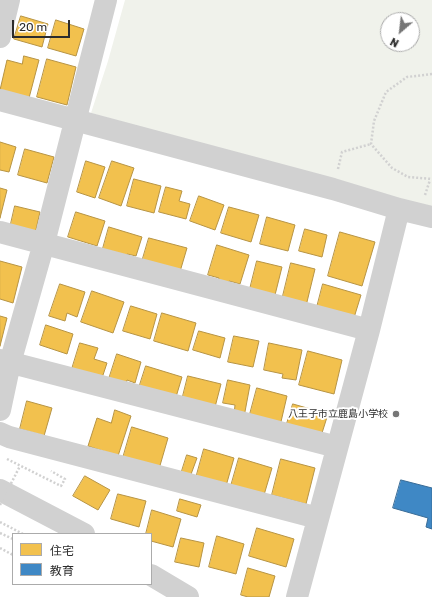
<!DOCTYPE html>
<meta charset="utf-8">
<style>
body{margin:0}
#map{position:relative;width:432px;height:597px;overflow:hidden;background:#fff;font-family:Rubik,"Noto Sans JP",sans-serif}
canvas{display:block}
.legend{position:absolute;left:12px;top:533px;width:140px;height:52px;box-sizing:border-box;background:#fff;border:1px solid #ababab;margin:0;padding:5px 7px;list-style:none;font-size:12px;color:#2c2c2c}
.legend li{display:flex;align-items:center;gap:8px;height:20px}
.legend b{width:20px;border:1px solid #ababab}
.north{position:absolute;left:380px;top:12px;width:40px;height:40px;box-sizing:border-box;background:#fff;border:1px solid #ababab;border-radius:50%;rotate:208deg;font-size:11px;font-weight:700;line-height:16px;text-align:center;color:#2c2c2c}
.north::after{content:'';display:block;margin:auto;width:14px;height:18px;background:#767676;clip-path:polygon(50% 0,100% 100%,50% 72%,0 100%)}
.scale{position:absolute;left:12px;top:20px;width:58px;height:18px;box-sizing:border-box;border:2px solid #2c2c2c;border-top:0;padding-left:5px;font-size:12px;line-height:14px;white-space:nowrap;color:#2c2c2c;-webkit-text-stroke:3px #fff;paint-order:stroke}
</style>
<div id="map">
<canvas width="432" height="597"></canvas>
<ul class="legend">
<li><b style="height:11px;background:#f2c14e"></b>住宅</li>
<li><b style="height:11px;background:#3f88c5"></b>教育</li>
</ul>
<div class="north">N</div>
<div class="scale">20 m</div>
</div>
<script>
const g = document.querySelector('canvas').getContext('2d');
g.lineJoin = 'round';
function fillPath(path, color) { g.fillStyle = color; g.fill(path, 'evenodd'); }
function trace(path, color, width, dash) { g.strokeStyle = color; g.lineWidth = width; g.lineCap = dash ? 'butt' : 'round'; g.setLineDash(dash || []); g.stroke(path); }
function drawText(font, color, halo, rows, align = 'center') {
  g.font = font + ' Rubik,"Noto Sans JP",sans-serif'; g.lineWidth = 4; g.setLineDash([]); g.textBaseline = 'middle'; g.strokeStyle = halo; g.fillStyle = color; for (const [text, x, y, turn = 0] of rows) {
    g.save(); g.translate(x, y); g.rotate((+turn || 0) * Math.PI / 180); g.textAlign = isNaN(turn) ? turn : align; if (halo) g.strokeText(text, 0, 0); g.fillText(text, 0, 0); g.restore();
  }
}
fillPath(new Path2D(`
 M125,0H432V208L91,113L108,61ZM388,20H412V44H388Z`), '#f0f2eb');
const homes = new Path2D(`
 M21,16L48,24L42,47L14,39Z
 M56,20L84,29L76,56L48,48Z
 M24,56L39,60L29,98L0,90L7,60L22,64Z
 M47,59L76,67L67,105L37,97Z
 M0,142L16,147L9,172L0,170Z
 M25,149L54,157L47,183L18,175Z
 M86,161L105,167L95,198L77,192Z
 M112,161L134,168L121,206L99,198Z
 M134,179L161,186L154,213L127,206Z
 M166,187L182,191L179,201L190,204L186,219L159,212Z
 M0,188L7,190L0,218Z
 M199,196L224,205L215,230L190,221Z
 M15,206L40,212L35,234L10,228Z
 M229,207L259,215L251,242L221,233Z
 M76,212L105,221L97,246L68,237Z
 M267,217L295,225L288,251L260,244Z
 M109,227L142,237L136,256L127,254L125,259L102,252Z
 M305,229L327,235L322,257L299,251Z
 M340,232L375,242L362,286L328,276Z
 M149,238L187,248L179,275L141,265Z
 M217,245L249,255L240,284L229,281L227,290L216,287L219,278L208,275Z
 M0,261L22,267L13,303L0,299Z
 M257,261L282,267L275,295L250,289Z
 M291,263L315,269L306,306L282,300Z
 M60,284L85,292L77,317L67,313L65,321L49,316Z
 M323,284L361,295L353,321L316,311Z
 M92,291L124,302L113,333L81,322Z
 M131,306L157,314L150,339L123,331Z
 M162,313L196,323L188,351L154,341Z
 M0,316L7,318L0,346Z
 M46,325L73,334L67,354L40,345Z
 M199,331L225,338L220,358L193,350Z
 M234,336L259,341L253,367L228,362Z
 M80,343L98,348L94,359L107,363L102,378L72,369Z
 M269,343L302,350L296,380L282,378L283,374L264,370Z
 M308,351L342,360L334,394L299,385Z
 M117,354L141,362L135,383L127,380L125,388L108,382Z
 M146,366L182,377L176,397L137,394Z
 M188,376L221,384L214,411L182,400Z
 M228,380L250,385L244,417L234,415L235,405L223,403Z
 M257,388L287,396L280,426L249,418Z
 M27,401L52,408L44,436L20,429Z
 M293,404L328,414L322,433L285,430Z
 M115,410L131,416L118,456L88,446L97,418L111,423Z
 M132,427L168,438L159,469L123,458Z
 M204,449L234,458L226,486L196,478Z
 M187,455L197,458L190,477L181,474Z
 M239,458L272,468L264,495L231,486Z
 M281,459L315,468L306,504L272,495Z
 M85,476L110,490L98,510L73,496Z
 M118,494L146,501L139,527L111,519Z
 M180,499L201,505L197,517L177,511Z
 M152,510L181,519L173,547L151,541V534H146Z
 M257,528L294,539L286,567L249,556Z
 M217,536L244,544L236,574L209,567Z
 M181,538L204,543L199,567L175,562Z
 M248,568L275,576L269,597H248L241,595Z`);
fillPath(homes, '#f2c14e');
trace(homes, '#b79444', 1);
const schools = new Path2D(`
 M401,480L432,488V529L426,527L428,518L393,508Z`);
fillPath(schools, '#3f88c5');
trace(schools, '#396c97', 1);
trace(new Path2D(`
 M432,74L407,77L386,92L374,121L371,144L392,168L408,177L432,179
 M338,169L342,152L371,144
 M425,195L430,180
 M7,459L61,486L65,479L51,471
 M0,522L23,534
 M0,533L13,539
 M0,548L13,555`), '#d1d1d1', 2.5, [2, 2]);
trace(new Path2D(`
 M0,37L9,0
 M0,100L333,189L399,209L369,330L297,597
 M399,209L432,217
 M0,232L369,330
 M0,360L337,447
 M0,410L10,363L44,243L106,0
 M0,433L9,437L318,518
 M0,490L84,534
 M151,575L188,597`), '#d1d1d1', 22);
trace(new Path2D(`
 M0,505L20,466`), '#d1d1d1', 2.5, [2, 2]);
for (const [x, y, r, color] of [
 [396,414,4,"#767676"]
]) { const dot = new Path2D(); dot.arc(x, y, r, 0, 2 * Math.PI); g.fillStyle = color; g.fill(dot); trace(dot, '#fff', 1.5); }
drawText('10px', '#2c2c2c', '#fff', [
 ["八王子市立鹿島小学校",388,414]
], 'right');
</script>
